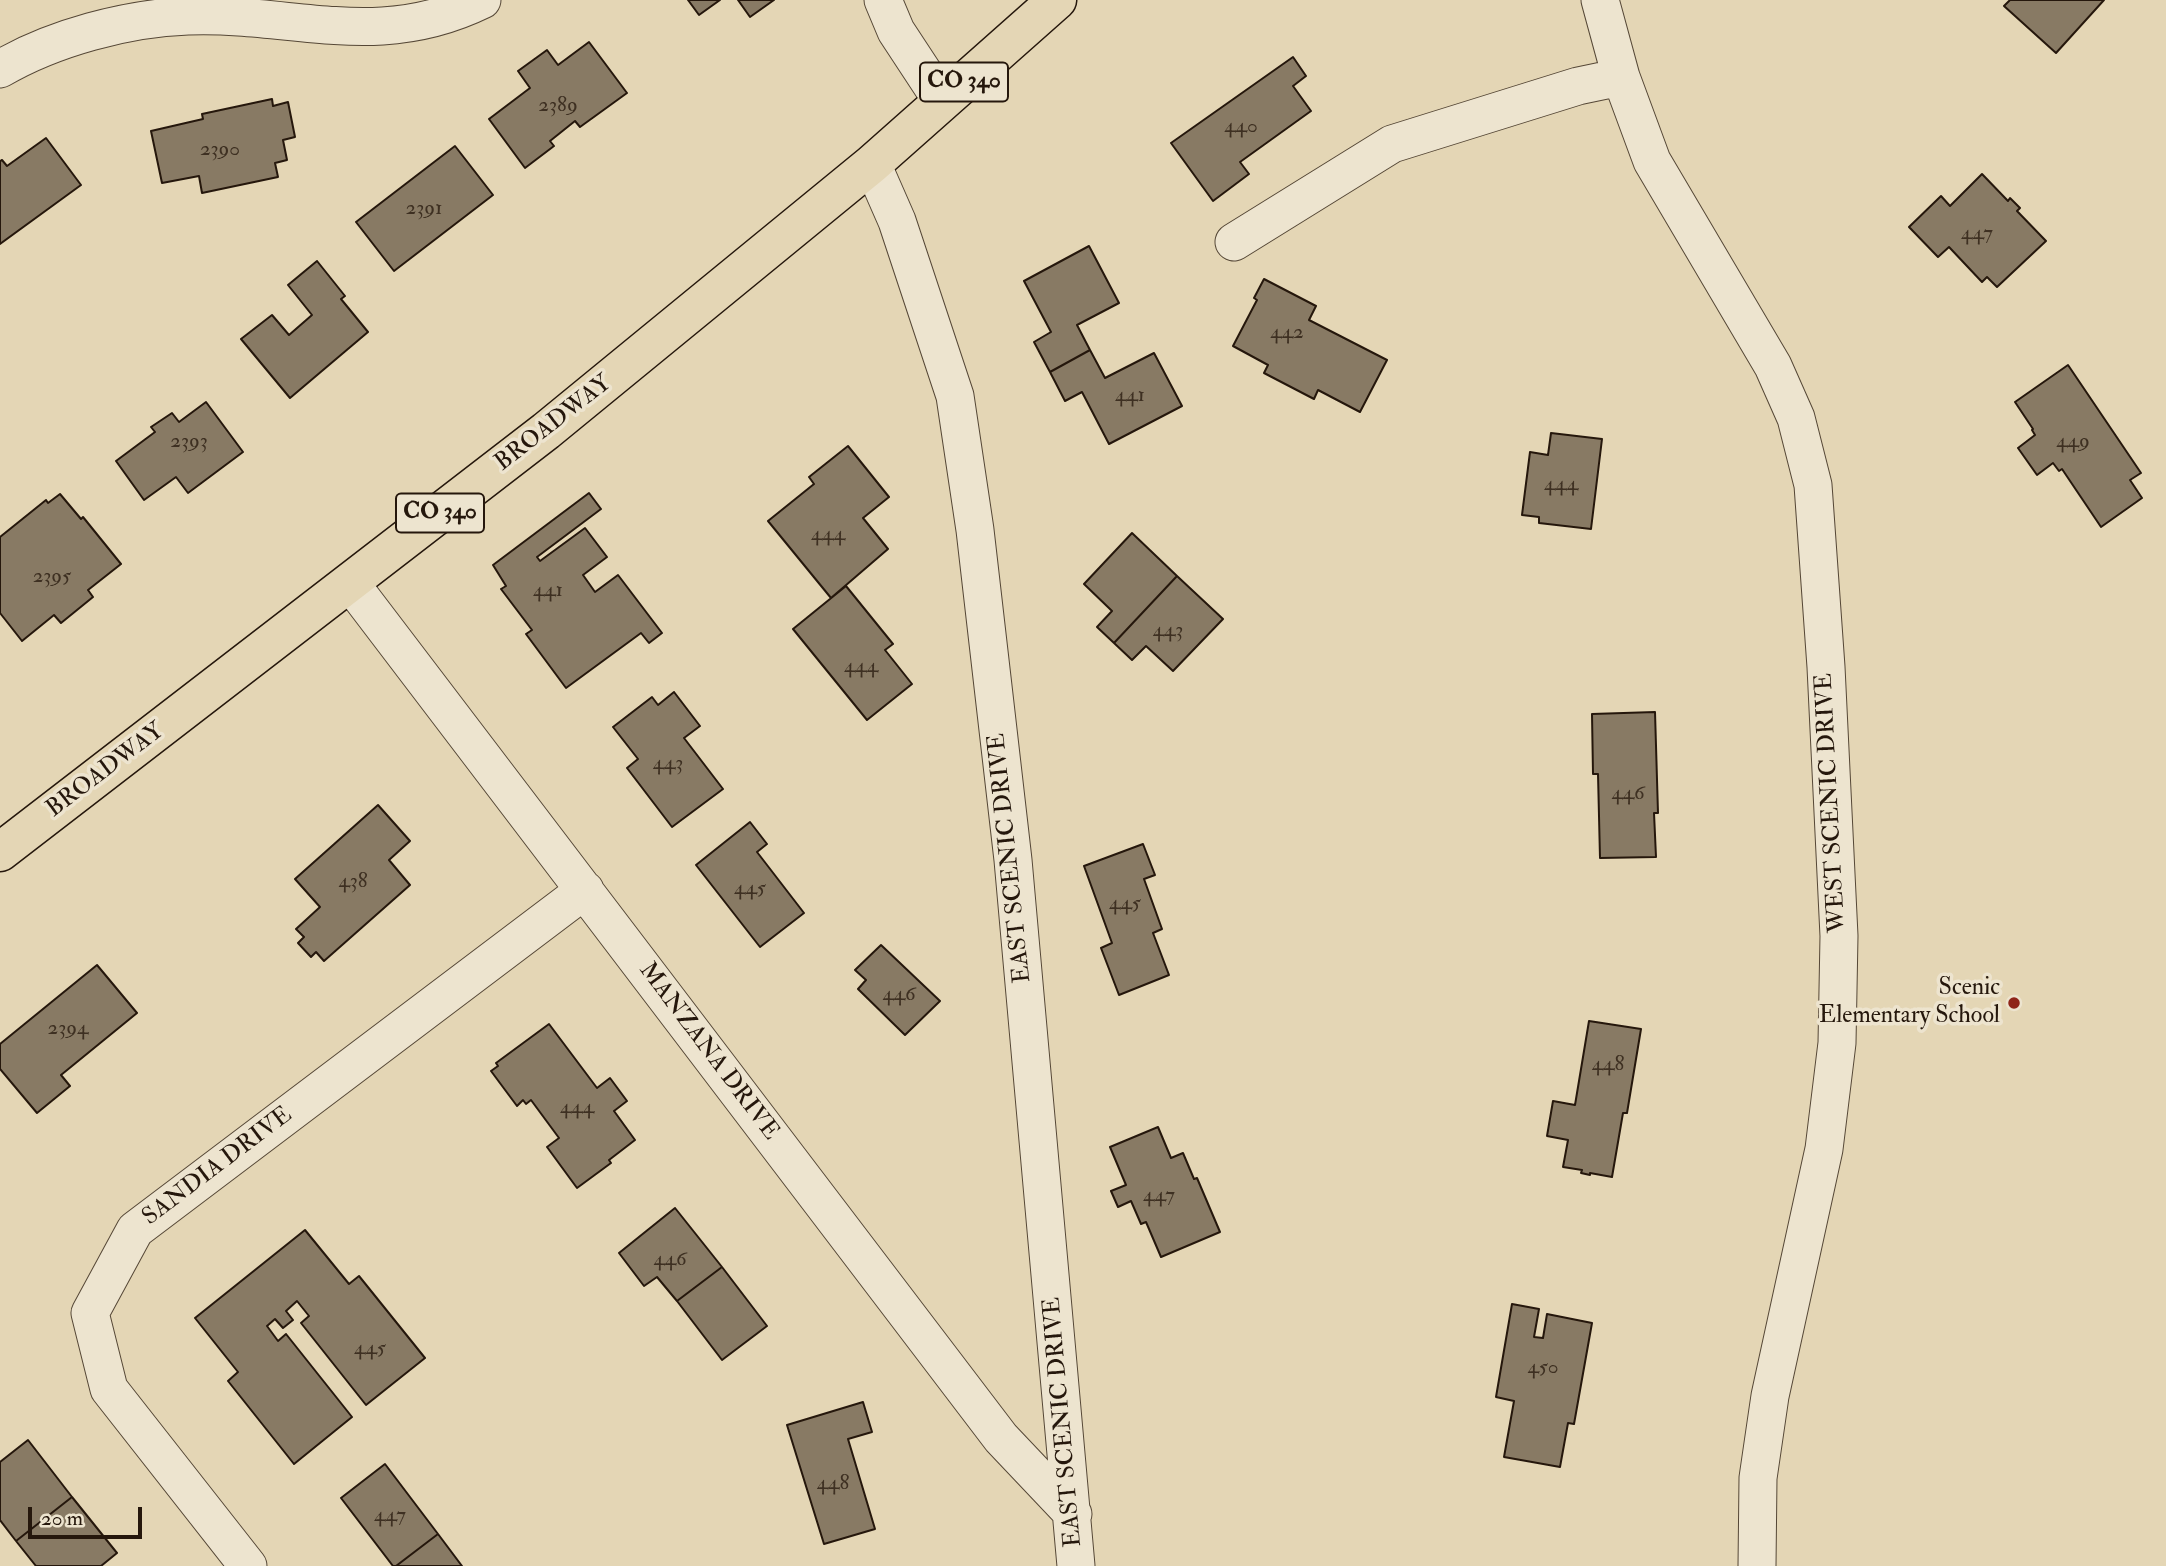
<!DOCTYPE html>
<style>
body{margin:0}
#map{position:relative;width:2166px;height:1566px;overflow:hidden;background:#e4d6b5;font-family:"IM FELL Double Pica",serif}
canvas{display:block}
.scale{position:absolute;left:28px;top:1507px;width:114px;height:32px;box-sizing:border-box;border:4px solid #25170c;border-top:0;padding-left:9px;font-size:21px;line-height:24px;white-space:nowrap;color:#25170c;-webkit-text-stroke:5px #ede4cf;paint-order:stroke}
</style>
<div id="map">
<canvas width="2166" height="1566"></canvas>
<div class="scale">20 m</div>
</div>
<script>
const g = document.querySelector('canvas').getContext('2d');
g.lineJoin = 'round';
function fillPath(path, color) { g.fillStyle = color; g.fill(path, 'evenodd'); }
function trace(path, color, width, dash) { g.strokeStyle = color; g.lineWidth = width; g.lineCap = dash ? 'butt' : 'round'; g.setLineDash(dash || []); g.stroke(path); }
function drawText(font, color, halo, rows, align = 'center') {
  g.font = font + ' "IM FELL Double Pica",serif'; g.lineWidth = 7; g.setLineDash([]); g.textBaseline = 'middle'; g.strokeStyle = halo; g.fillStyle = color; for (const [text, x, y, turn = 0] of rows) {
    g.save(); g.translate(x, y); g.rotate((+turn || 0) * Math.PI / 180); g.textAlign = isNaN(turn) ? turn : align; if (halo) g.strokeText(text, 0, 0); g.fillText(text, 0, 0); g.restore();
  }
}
const building = new Path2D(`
 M688,0H720L699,15Z
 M738,0H774L750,17Z
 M2010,0H2104L2056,53L2004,6Z
 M589,42L627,93L580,127L575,121L550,141L554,146L525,168L489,119L530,88L518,71L547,50L558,65Z
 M1293,57L1306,76L1293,86L1311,111L1240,162L1249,174L1213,201L1171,143Z
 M272,99L273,106L288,102L295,137L283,140L287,160L275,163L278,177L202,193L199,176L162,183L151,131L203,119L202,114Z
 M46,138L81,185L0,244V161L2,160L7,166Z
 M455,146L493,195L394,271L356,222Z
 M1982,174L2008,201L2010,198L2020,208L2017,211L2046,241L1997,287L1987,277L1982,282L1949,247L1938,257L1909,227L1941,196L1950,206Z
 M1089,246L1119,303L1077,325L1090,350L1050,372L1034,342L1051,332L1024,281Z
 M317,261L345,296L341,299L368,332L290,398L241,339L272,315L289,335L312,315L288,285Z
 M1264,279L1316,306L1309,320L1387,360L1360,412L1318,390L1314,399L1264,373L1268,365L1233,346L1257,300L1254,298Z
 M1090,350L1105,378L1154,353L1182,406L1109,444L1082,392L1065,401L1050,372Z
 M2068,365L2141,473L2130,480L2142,498L2101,527L2062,469L2059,471L2053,463L2037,475L2018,448L2035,435L2032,430L2033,429L2015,402Z
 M206,402L243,452L188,493L176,477L144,500L116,461L155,432L151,427L172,413L179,422Z
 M1551,433L1602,439L1591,529L1539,523V517L1522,515L1530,452L1548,455Z
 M848,446L889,497L863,518L888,549L831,598L768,521L814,484L809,477Z
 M589,493L601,509L537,557L540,561L585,528L607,557L583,575L595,592L618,575L662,633L649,643L641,633L566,688L526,634L532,630L501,589L506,586L493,565Z
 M60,494L81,519L83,517L121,564L88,590L93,597L61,623L54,615L22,641L0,613V537L46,500L48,503Z
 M1132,533L1177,576L1114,643L1097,627L1112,611L1084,584Z
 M1177,576L1223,619L1173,671L1146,646L1132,660L1114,643Z
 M846,586L893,644L885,650L912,684L867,720L793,629Z
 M674,692L700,726L684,738L723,789L672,827L627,768L638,759L613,727L652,697L658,705Z
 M1655,712L1658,813H1654L1656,857L1600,858L1598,774H1593L1592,714Z
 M378,805L410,841L389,860L410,885L324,961L316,952L311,957L298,943L304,937L296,929L320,907L295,879Z
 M750,822L767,844L757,852L804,913L760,947L696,865Z
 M1143,844L1155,875L1144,879L1162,929L1153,933L1169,975L1119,995L1101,948L1112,943L1084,866Z
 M881,945L940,1001L905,1035L858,989L866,980L855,970Z
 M97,965L137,1013L61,1075L70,1086L37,1113L0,1069V1044Z
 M1589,1021L1641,1029L1627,1113H1623L1612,1177L1590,1173V1175L1581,1173L1582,1170L1563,1167L1568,1140L1547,1136L1553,1101L1575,1105Z
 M549,1024L597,1088L610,1078L627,1101L614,1111L635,1140L609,1160L611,1163L577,1188L547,1147L559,1138L531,1100L526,1104L523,1100L517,1106L491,1071L498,1066L496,1063Z
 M1158,1127L1171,1158L1183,1153L1194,1179L1197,1178L1220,1232L1161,1257L1146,1222L1141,1224L1131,1201L1118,1207L1111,1191L1126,1185L1110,1147Z
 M675,1208L722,1267L677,1301L657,1277L644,1286L619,1253Z
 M305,1230L349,1284L359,1276L425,1358L366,1405L301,1323L309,1316L297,1301L286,1311L293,1320L283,1328L275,1319L267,1326L278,1341L286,1334L352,1417L294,1464L228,1381L238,1372L195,1318Z
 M722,1267L767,1326L722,1360L677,1301Z
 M1512,1304L1539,1309L1534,1337L1543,1338L1547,1314L1592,1323L1574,1424L1568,1423L1560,1467L1504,1457L1514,1401L1496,1397Z
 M863,1402L872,1432L848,1439L875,1529L824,1544L787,1425Z
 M28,1440L72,1497L16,1541L0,1520V1462Z
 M385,1464L438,1534L396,1566H393L341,1498Z
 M72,1497L117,1553L101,1566H36L16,1541Z
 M438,1534L462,1566H396Z`);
fillPath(building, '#887a64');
trace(building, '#25170c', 2);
const street = new Path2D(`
 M883,0L896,31L942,101
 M1600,0L1621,77L1652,161L1773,366L1796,418L1813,485L1826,667L1839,936L1837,1043L1824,1149L1770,1396L1758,1478L1757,1566
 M0,69C53,38 127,18 188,16C294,12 378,51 482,0
 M872,164L897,221L955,396L975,530L1013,860L1076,1566
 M1234,242L1392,144L1578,86L1621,77
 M351,584L1001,1438L1073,1514
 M248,1566L109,1389L90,1313L135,1230L585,890`);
const primary = new Path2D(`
 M0,852L546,431L872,164L1057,0`);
trace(street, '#554736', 39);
trace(primary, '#25170c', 41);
trace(street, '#ede4cf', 37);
trace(primary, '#e4d6b5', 38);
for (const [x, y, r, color] of [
 [2014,1003,7,"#8f2418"]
]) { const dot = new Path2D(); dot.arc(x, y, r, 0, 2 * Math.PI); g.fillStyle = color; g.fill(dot); trace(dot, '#ede4cf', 2.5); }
drawText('21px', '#3e3022', null, [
 ["2389",558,106],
 ["440",1241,127],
 ["2390",220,150],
 ["2391",424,209],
 ["447",1977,234],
 ["442",1287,333],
 ["441",1130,396],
 ["2393",189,442],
 ["449",2073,442],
 ["444",1561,485],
 ["444",828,535],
 ["2395",52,577],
 ["441",548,591],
 ["443",1168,631],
 ["444",861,667],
 ["443",668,764],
 ["446",1628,794],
 ["438",353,882],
 ["445",750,889],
 ["445",1125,904],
 ["446",899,995],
 ["2394",68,1029],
 ["448",1608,1065],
 ["444",577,1108],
 ["447",1159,1196],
 ["446",670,1260],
 ["445",370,1349],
 ["450",1543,1368],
 ["448",833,1484],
 ["447",390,1516]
]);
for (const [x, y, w] of [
 [964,82,88],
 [440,513,88]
]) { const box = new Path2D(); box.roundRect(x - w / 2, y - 19.5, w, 39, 5); g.fillStyle = '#ede4cf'; g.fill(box); trace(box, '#25170c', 2); }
drawText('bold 23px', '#25170c', null, [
 ["CO 340",964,82],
 ["CO 340",440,513]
]);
drawText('24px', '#25170c', '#ede4cf', [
 ["BROADWAY",554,424,-38],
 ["BROADWAY",106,771,-37],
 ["WEST SCENIC DRIVE",1832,803,-93],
 ["EAST SCENIC DRIVE",1011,858,-96],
 ["MANZANA DRIVE",708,1052,53],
 ["SANDIA DRIVE",218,1167,-37],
 ["EAST SCENIC DRIVE",1064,1422,-95]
]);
drawText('24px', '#25170c', '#ede4cf', [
 ["Scenic",2000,989],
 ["Elementary School",2000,1017]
], 'right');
</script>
